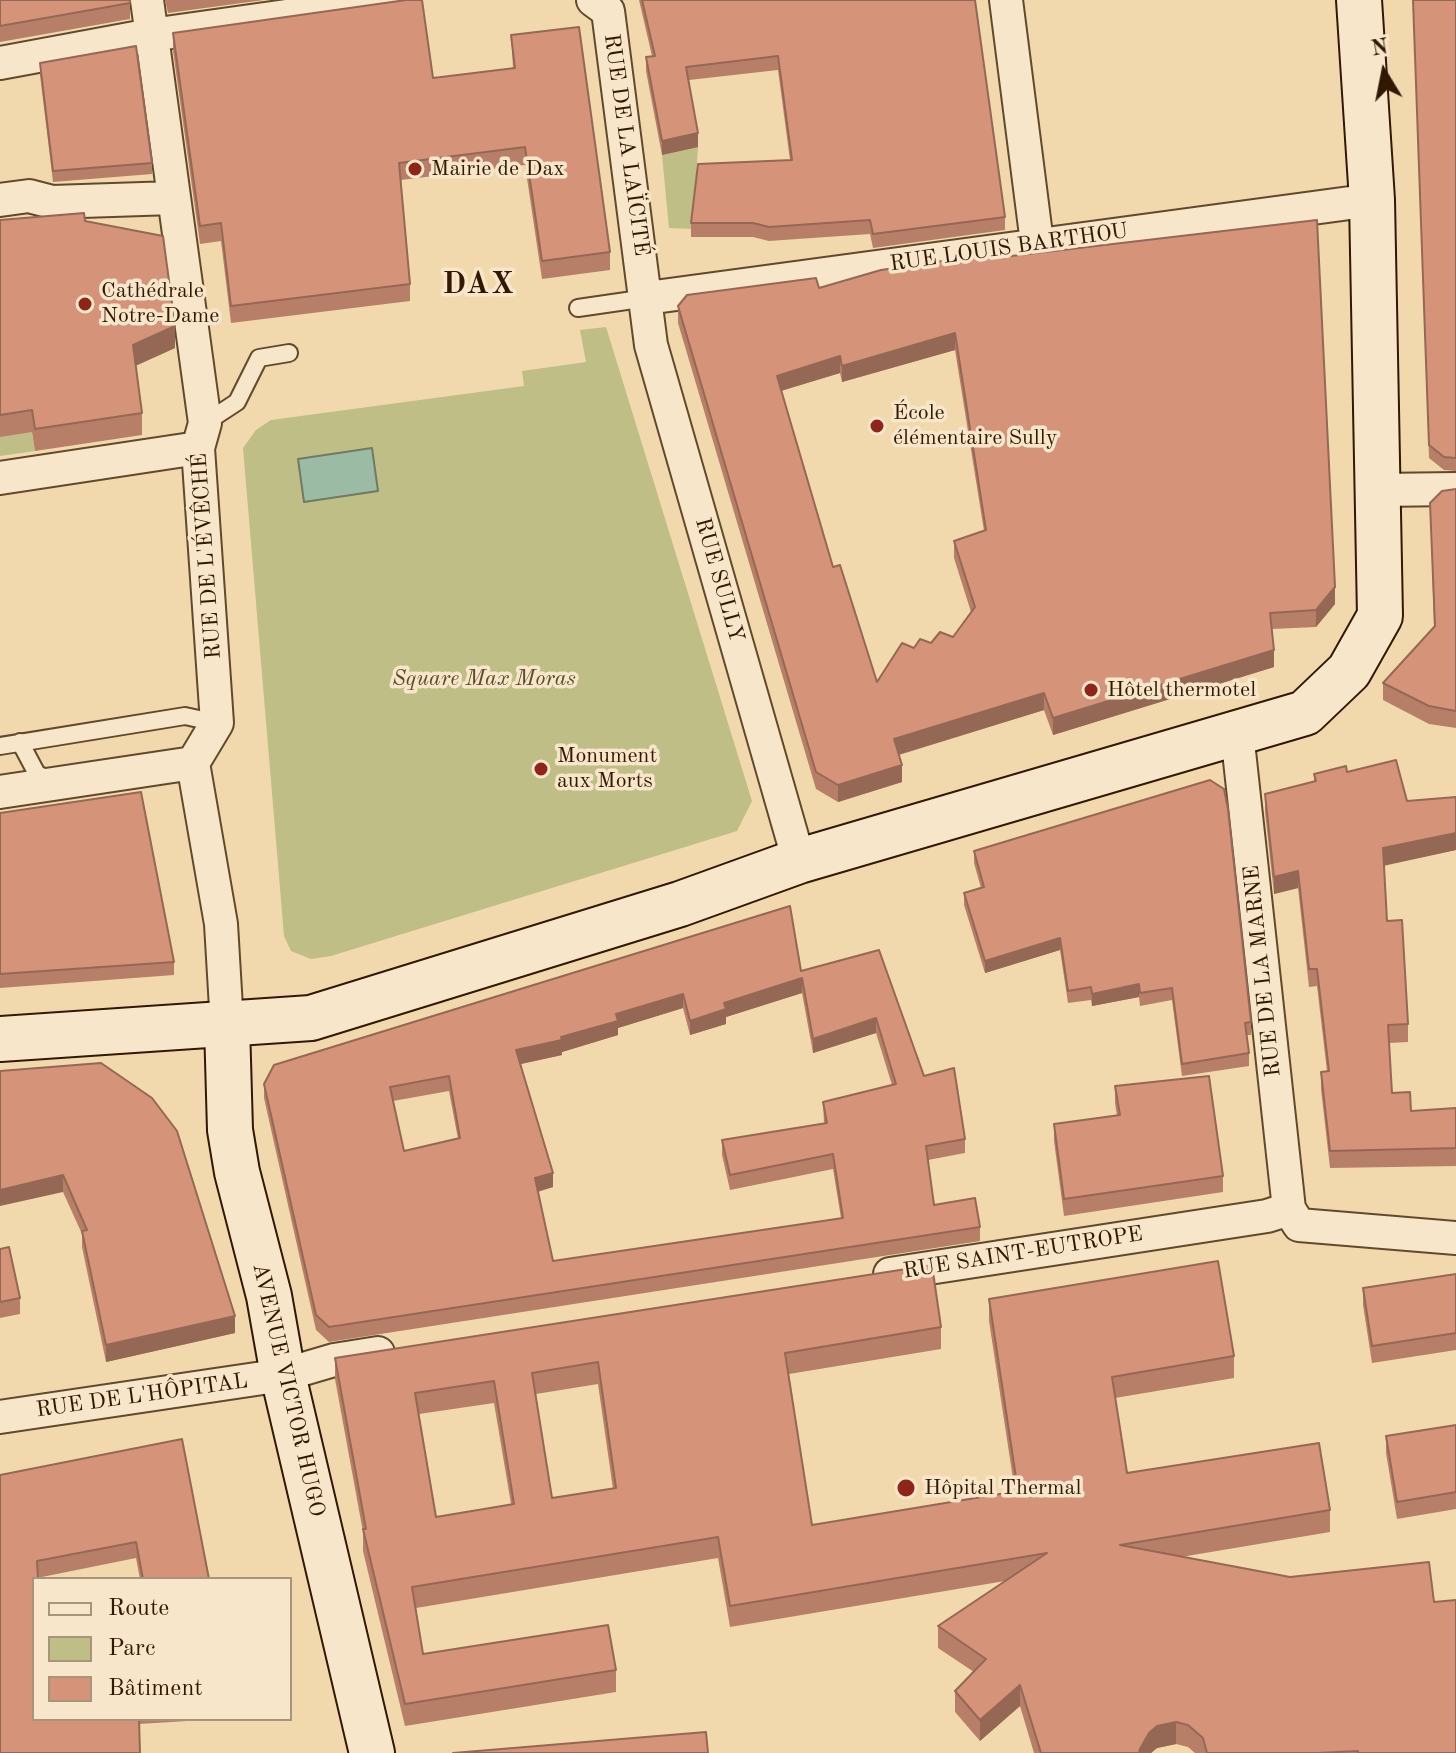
<!DOCTYPE html>
<meta charset="utf-8">
<style>
body{margin:0}
#map{position:relative;width:1456px;height:1753px;overflow:hidden;background:#f2d9ad;font-family:"Old Standard TT",serif}
canvas{display:block}
.legend{position:absolute;left:32px;top:1577px;width:260px;height:144px;box-sizing:border-box;background:#f7e6ca;border:2px solid #a8947a;margin:0;padding:10px 14px;list-style:none;font-size:24px;color:#311901}
.legend li{display:flex;align-items:center;gap:16px;height:40px}
.legend b{width:40px;border:2px solid #a8947a}
.north{position:absolute;left:1344px;top:32px;width:80px;height:80px;-webkit-text-stroke:6px #f7e6ca;paint-order:stroke;rotate:350deg;font-size:22px;font-weight:700;line-height:32px;text-align:center;color:#311901}
.north::after{content:'';display:block;margin:auto;width:28px;height:36px;background:#311901;clip-path:polygon(50% 0,100% 100%,50% 72%,0 100%)}
</style>
<div id="map">
<canvas width="1456" height="1753"></canvas>
<ul class="legend">
<li><b style="height:10px;background:#f7e6ca"></b>Route</li>
<li><b style="height:22px;background:#bfbe86"></b>Parc</li>
<li><b style="height:22px;background:#d59479"></b>Bâtiment</li>
</ul>
<div class="north">N</div>
</div>
<script>
const g = document.querySelector('canvas').getContext('2d');
g.lineJoin = 'round';
function fillPath(path, color) { g.fillStyle = color; g.fill(path, 'evenodd'); }
function trace(path, color, width, dash) { g.strokeStyle = color; g.lineWidth = width; g.lineCap = dash ? 'butt' : 'round'; g.setLineDash(dash || []); g.stroke(path); }
function drawText(font, color, halo, rows, align = 'center') {
  g.font = font + ' "Old Standard TT",serif'; g.lineWidth = 7; g.setLineDash([]); g.textBaseline = 'middle'; g.strokeStyle = halo; g.fillStyle = color; for (const [text, x, y, turn = 0] of rows) {
    g.save(); g.translate(x, y); g.rotate((+turn || 0) * Math.PI / 180); g.textAlign = isNaN(turn) ? turn : align; if (halo) g.strokeText(text, 0, 0); g.fillText(text, 0, 0); g.restore();
  }
}
fillPath(new Path2D(`
 M698,147L693,229L669,228L662,155Z
 M606,327L752,801L737,831L331,956L311,959L291,951L284,936L282,912L243,448L256,430L271,420L524,386L522,371L586,362L580,330Z
 M31,427L35,451L0,456V437Z`), '#bfbe86');
const water = new Path2D(`
 M372,448L378,491L304,502L298,459Z`);
fillPath(water, '#9cbba4');
trace(water, '#717a63', 2);
const lane = new Path2D(`
 M578,308L647,298
 M205,423L237,402L259,358L289,353
 M20,742L37,774L53,781
 M0,746L185,716L217,723`);
const street = new Path2D(`
 M147,0L205,423L198,448L217,723L193,763L221,924L227,1025
 M593,0L608,11L651,345L799,861
 M1006,0L1037,243
 M0,63L151,35L401,0
 M0,200L29,196L52,202L173,198
 M647,298L1372,200
 M0,478L198,448
 M1378,490L1456,489
 M1237,733L1289,1209L1299,1225L1456,1238
 M0,792L193,763
 M890,1274L1267,1216L1289,1209
 M0,1417L283,1375L334,1360L378,1353`);
const secondary = new Path2D(`
 M227,1025L230,1130L237,1172L269,1296L283,1375L372,1753
 M0,1039L311,1018L680,904L799,861L1305,713L1349,671L1380,616L1372,200L1359,0`);
trace(lane, '#61492c', 20);
trace(street, '#61492c', 36);
trace(secondary, '#311901', 48);
trace(lane, '#f7e6ca', 16);
trace(street, '#f7e6ca', 32);
trace(secondary, '#f7e6ca', 44);
fillPath(new Path2D(`
 M0,0H130V19L0,42Z
 M165,0H264L168,13Z
 M639,0H975L1005,217V230L873,248L870,234L769,241L753,237H691V223L790,160L778,70L689,80L698,147L662,155L646,71V57L652,56Z
 M1413,0H1456V471L1444,470L1429,458Z
 M404,1L433,78L513,68L511,35L610,252V270L542,279L525,165L401,180L410,284V301L231,323L221,241L200,244L173,51V33Z
 M40,63L152,163V174L53,182L40,75Z
 M0,220L85,221L175,348L135,366L142,413V435L35,451L32,432L0,437Z
 M1011,256L1335,604L1316,627L1272,629L1274,667L1053,735L1044,710L899,755L902,782L838,802L816,789L678,323V306L819,288ZM955,350L984,531L954,541V558L971,612L953,637L914,648L877,682L833,567L781,391L840,373L842,382Z
 M1456,489V728L1429,724L1383,700V683L1434,627L1430,503Z
 M1347,772L1407,801L1456,797V850L1384,865L1387,921L1408,1024V1042L1389,1043L1392,1093L1411,1111L1456,1108V1166L1330,1168L1321,1089V1072L1327,1071L1317,986L1309,987L1298,888L1274,894L1265,812V794L1314,781V774Z
 M0,813L174,962V975L0,988Z
 M974,851L1251,1022V1035H1247L1249,1053V1066L1182,1076L1172,1000L1140,1006L1139,997L1092,1006L1091,1000L1068,1003L1060,950L985,973L964,905V893L981,888L974,863Z
 M879,950L924,1076L965,1139V1153L928,1160L934,1205L980,1227V1241L329,1342L316,1330L264,1098V1084L801,971ZM802,993L813,1053L876,1033L892,1085L823,1102L824,1123L722,1140V1155L730,1190L833,1169L841,1218L553,1261L538,1192L553,1187L521,1064L562,1055V1052L618,1035V1028L683,1008L690,1035L726,1024V1017ZM449,1091L458,1139L404,1151L393,1101Z
 M0,1071L235,1333L106,1362L82,1247V1234L63,1192Z
 M1115,1086L1223,1176V1192L1064,1216L1054,1141V1124L1117,1116L1115,1103Z
 M0,1249L20,1298V1314L0,1318Z
 M1456,1274V1350L1372,1363L1363,1305V1288Z
 M989,1299L1234,1356V1378L1115,1398L1127,1473L1330,1510V1532L1181,1557L1456,1753H1195L1188,1747L1176,1744L1157,1748L1151,1753H1034L1020,1706L980,1741L955,1712V1691L974,1672L938,1648V1626L1005,1581L730,1627L718,1558L416,1608L423,1654L616,1670V1692L405,1726L363,1551V1532L335,1379V1358L941,1327V1349L789,1374L812,1525L1015,1492L989,1321ZM598,1384L613,1489L552,1498L536,1394ZM494,1403L511,1504L436,1517L419,1414Z
 M1456,1425V1509L1397,1519L1386,1453V1436Z
 M182,1439L209,1579H140L136,1558L37,1578L34,1719H220L139,1724L0,1753V1475Z`), '#b77f68');
fillPath(new Path2D(`
 M698,133V147L662,155V141Z
 M175,326V348L133,367V345Z
 M955,333V350L842,382V366Z
 M840,356V373L777,392V376Z
 M1335,587V604L1316,627V610Z
 M1274,650V667L1053,735V718Z
 M1044,693V710L894,756V739Z
 M902,765V782L838,802V785Z
 M1456,833V850L1383,866V848Z
 M1298,871V888L1274,894V877Z
 M1060,938V950L985,973V961Z
 M802,978V993L726,1017V1024L690,1035V1021L724,1003Z
 M1139,984V997L1092,1006V994Z
 M683,994V1008L618,1028V1035L562,1052V1055L516,1065V1050L561,1037L616,1014Z
 M876,1018V1033L813,1053V1039Z
 M553,1173V1187L535,1192V1178Z
 M63,1175V1192L0,1206V1190Z
 M235,1316V1333L106,1362V1345Z
 M1020,1685V1706L980,1741V1720Z
 M1176,1722V1744L1157,1748L1151,1753H1139L1140,1749L1149,1733L1157,1726Z`), '#956855');
const building = new Path2D(`
 M0,0H130V3L0,26Z
 M406,0H422L433,78L515,68L511,35L579,27L610,252L542,261L525,147L399,163L410,284L231,306L221,223L200,226L173,33Z
 M642,0H975L1005,217L873,234L870,220L769,227L753,223H691L698,164L792,160L778,56L686,67L698,133L662,141L646,57L655,56Z
 M1413,0H1456V458L1444,457L1429,445Z
 M136,46L152,163L53,171L40,63Z
 M84,213L85,221L163,236L175,326L133,345L142,413L35,429L32,410L0,415V220Z
 M1317,220L1335,587L1316,610L1270,613L1274,650L1053,718L1044,693L894,739L902,765L838,785L816,772L678,306L687,295L816,278L819,288L881,270L1010,251L1011,256ZM955,333L986,530L954,541L975,607L953,637L940,632L931,643L920,639L914,648L902,643L877,682L840,565L833,567L777,376L840,356L842,366Z
 M1456,489V711L1429,706L1383,683L1435,626L1430,503L1442,491Z
 M1396,760L1407,801L1456,797V833L1383,848L1387,921L1402,920L1408,1024L1388,1025L1392,1093L1410,1092L1411,1111L1456,1108V1148L1330,1151L1321,1072L1329,1071L1317,969H1309L1298,871L1274,877L1265,794L1316,781L1314,774L1346,766L1347,772Z
 M1210,780L1224,789L1228,809L1251,1022L1245,1023L1249,1053L1182,1064L1172,988L1140,993L1139,984L1092,994L1091,987L1068,991L1060,938L985,961L964,893L984,887L974,851Z
 M141,792L174,962L0,974V813Z
 M790,906L801,971L879,950L924,1076L954,1068L965,1139L926,1146L934,1205L975,1198L980,1227L329,1327L316,1315L264,1084L274,1065ZM802,978L813,1039L876,1018L896,1084L823,1102L827,1123L722,1140L730,1175L833,1154L843,1218L553,1261L535,1178L553,1173L516,1050L562,1040L561,1037L618,1021L616,1014L683,994L690,1021L726,1009L724,1003ZM449,1076L460,1138L404,1151L390,1087Z
 M101,1063L152,1098L177,1131L235,1316L106,1345L82,1231L87,1230L63,1175L0,1190V1071Z
 M1209,1076L1223,1176L1064,1199L1054,1124L1120,1115L1115,1086Z
 M9,1247L20,1298L0,1302V1249Z
 M1218,1261L1234,1356L1112,1377L1127,1473L1319,1443L1330,1510L1120,1545L1290,1577L1429,1562L1434,1602L1456,1600V1753H1358V1751L1317,1753H1207L1203,1738L1188,1725L1176,1722L1157,1726L1149,1733L1140,1749L1139,1753H1041L1020,1685L980,1720L955,1691L986,1659L938,1626L1047,1553L730,1606L718,1537L412,1587L423,1654L608,1625L616,1670L405,1704L363,1529H366L335,1358L932,1265L941,1327L785,1353L812,1525L1018,1491L989,1299ZM598,1362L616,1488L552,1498L532,1373ZM494,1381L514,1504L436,1517L415,1393Z
 M1456,1274V1333L1372,1346L1363,1288Z
 M1456,1425V1492L1397,1502L1386,1436Z
 M182,1439L209,1579H143L136,1542L37,1561L38,1579H34V1719H139L140,1753H0V1475Z
 M706,1732L708,1753H453Z`);
fillPath(building, '#d59479');
trace(building, '#956855', 2);
for (const [x, y, r, color] of [
 [415,169,8,"#8f2418"],
 [85,304,8,"#8f2418"],
 [877,426,8,"#8f2418"],
 [1091,690,8,"#8f2418"],
 [541,769,8,"#8f2418"],
 [906,1488,10,"#8f2418"]
]) { const dot = new Path2D(); dot.arc(x, y, r, 0, 2 * Math.PI); g.fillStyle = color; g.fill(dot); trace(dot, '#f7e6ca', 3); }
drawText('22px', '#311901', '#f7e6ca', [
 ["RUE DE LA LAÏCITÉ",626,145,82],
 ["RUE LOUIS BARTHOU",1009,248,-8],
 ["RUE DE L'ÉVÊCHÉ",207,556,-94],
 ["RUE SULLY",719,580,74],
 ["RUE DE LA MARNE",1263,971,-96],
 ["RUE SAINT-EUTROPE",1023,1253,-9],
 ["AVENUE VICTOR HUGO",288,1390,77],
 ["RUE DE L'HÔPITAL",142,1396,-8]
]);
drawText('22px', '#311901', '#f7e6ca', [
 ["Mairie de Dax",431,169],
 ["Cathédrale",101,291],
 ["Notre-Dame",101,316],
 ["École",893,413],
 ["élémentaire Sully",893,438],
 ["Hôtel thermotel",1107,690],
 ["Monument",557,756],
 ["aux Morts",557,781],
 ["Hôpital Thermal",924,1488]
], 'left');
drawText('italic 22px', '#5c4b29', '#f7e6ca', [
 ["Square Max Moras",484,679]
]);
g.letterSpacing = '2px';
drawText('bold 30px', '#311901', '#f7e6ca', [
 ["DAX",479,285]
]);
g.letterSpacing = '0px';
</script>
